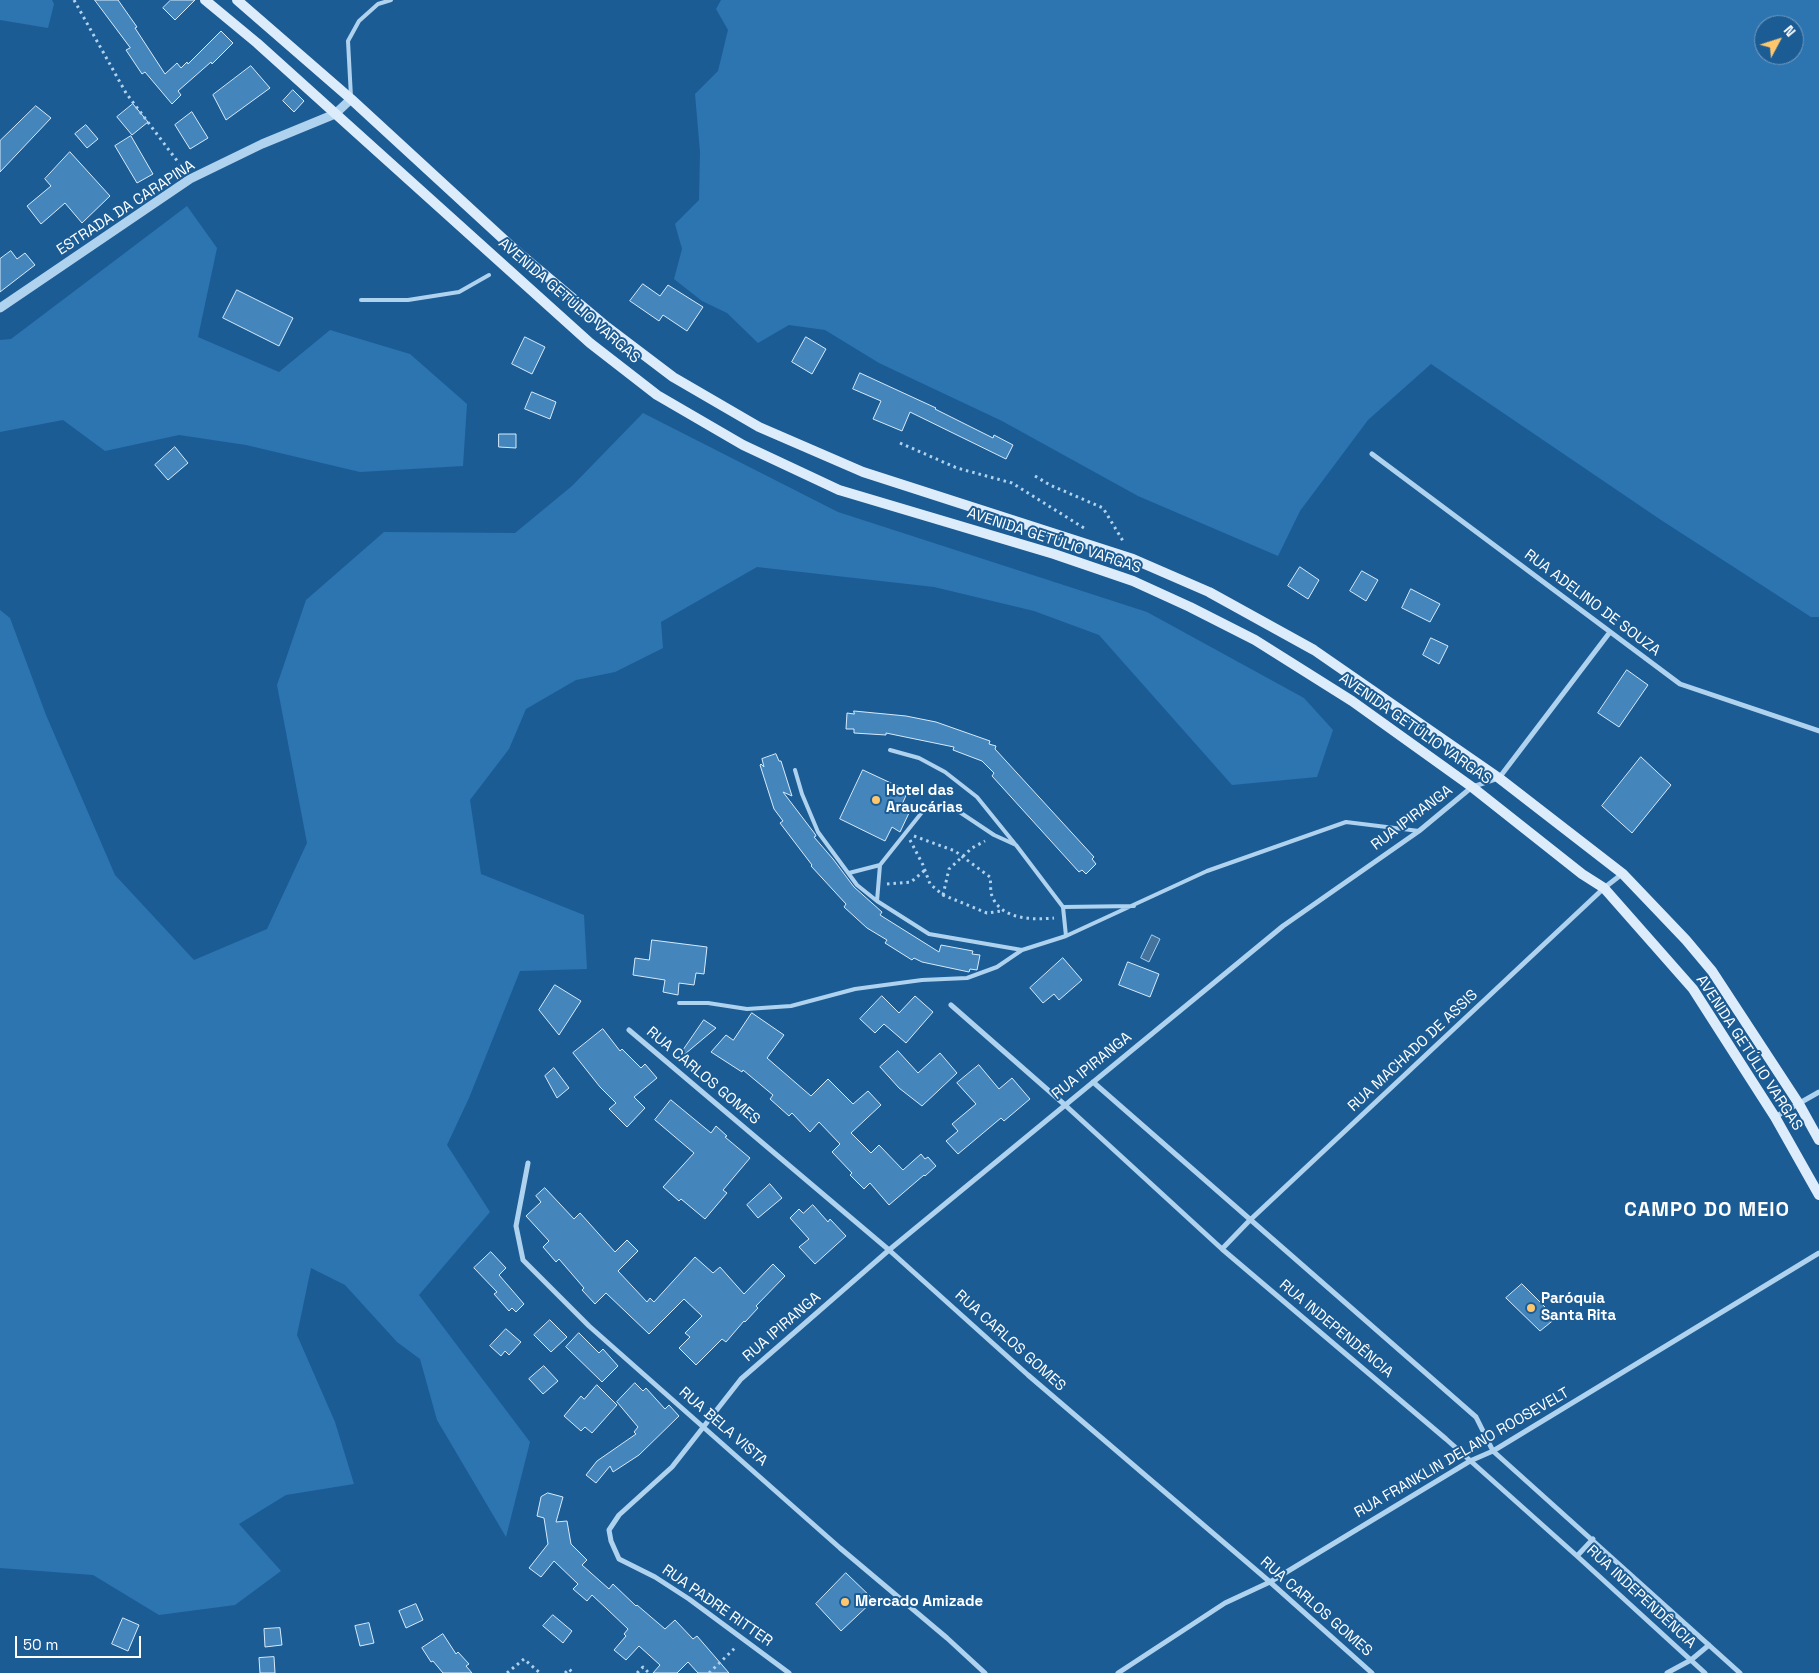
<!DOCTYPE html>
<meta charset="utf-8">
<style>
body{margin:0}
#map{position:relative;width:1819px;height:1673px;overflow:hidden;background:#1c5c95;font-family:"Space Grotesk",sans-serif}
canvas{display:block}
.north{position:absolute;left:1754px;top:15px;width:50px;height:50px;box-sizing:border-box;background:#1c5c95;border:1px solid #779dbf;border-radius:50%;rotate:50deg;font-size:14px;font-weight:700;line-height:20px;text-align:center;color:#fff}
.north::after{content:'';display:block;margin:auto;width:18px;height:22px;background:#ffc76d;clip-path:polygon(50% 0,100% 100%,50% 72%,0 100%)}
.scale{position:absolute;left:15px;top:1636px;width:126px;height:22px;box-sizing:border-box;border:2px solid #fff;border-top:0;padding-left:6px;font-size:15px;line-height:18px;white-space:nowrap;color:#fff;-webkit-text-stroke:4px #1c5c95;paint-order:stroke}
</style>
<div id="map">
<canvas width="1819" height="1673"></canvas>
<div class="north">N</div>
<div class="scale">50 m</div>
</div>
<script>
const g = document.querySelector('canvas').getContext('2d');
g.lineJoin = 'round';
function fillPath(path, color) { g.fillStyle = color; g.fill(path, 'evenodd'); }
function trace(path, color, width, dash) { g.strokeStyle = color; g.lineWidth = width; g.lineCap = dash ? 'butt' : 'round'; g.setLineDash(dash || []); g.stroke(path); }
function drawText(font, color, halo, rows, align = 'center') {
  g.font = font + ' "Space Grotesk",sans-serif'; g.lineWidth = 4; g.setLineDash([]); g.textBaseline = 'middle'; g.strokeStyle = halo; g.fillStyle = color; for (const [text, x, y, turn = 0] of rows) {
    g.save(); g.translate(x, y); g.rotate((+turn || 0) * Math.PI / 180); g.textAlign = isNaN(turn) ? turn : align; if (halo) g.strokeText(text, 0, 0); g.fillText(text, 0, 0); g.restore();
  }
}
fillPath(new Path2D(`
 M0,0H52L54,4L48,28L0,20Z
 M721,0H1819V617H1811L1661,520L1431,364L1368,420L1300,511L1278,556L1138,496L1002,421L879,363L825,330L789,325L758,343L727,313L702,301L674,279L682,249L675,224L699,200L700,152L695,94L718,71L728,30L716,9ZM1764,25H1794V55H1764Z
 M187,206L217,248L198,337L279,372L330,330L410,354L467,404L463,466L360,472L246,445L179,435L105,451L63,420L0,432V340L11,339Z
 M643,413L838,512L1147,612L1304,698L1333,730L1317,777L1232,785L1099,635L1034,611L934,587L757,567L661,622L663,648L615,672L576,680L526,709L509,749L470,800L481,874L584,915L587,969L520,971L469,1098L447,1145L490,1212L419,1295L530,1442L506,1537L437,1420L420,1359L397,1342L345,1285L311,1268L297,1335L335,1422L354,1484L286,1495L239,1524L281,1571L235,1605L159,1615L93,1575L0,1568V610L10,618L46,715L115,875L194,960L267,929L307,843L277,685L306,600L384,532L515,533L572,486Z`), '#2c75b1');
const water = new Path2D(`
 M1152,935L1160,939L1149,962L1141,958Z`);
fillPath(water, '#45729a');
trace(water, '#a2cef1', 1);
const building = new Path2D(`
 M95,0H118L137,27L135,28L165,74L177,63L181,68L187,62L188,64L221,31L233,43L212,64L211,62L178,91L181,95L172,104L145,72L142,74L126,50L130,48Z
 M171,0H195L175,20L163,8Z
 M251,66L270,88L226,120L213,95Z
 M293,90L304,101L294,112L283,101Z
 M133,104L148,122L132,135L117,117Z
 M36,106L51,118L0,172V141Z
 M192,112L208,138L190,149L175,125Z
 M86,125L98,139L87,148L75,134Z
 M131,136L153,174L137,183L115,146Z
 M70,152L110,196L82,223L65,203L41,224L27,206L51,186L45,179Z
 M11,251L17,259L25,253L35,265L0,292V259Z
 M643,284L660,296L668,285L703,307L687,331L663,315L659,321L630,301Z
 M237,290L293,318L279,346L223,318Z
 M525,337L545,347L532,374L512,364Z
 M806,337L826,349L812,374L792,362Z
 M860,373L936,408L935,409L993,438L994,435L1013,445L1006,459L910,412L902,431L873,419L881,401L853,389Z
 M532,392L556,402L550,419L525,409Z
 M499,434H516V448L499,447Z
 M175,447L188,463L168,480L155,465Z
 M1300,567L1319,580L1308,599L1288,586Z
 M1362,571L1378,580L1366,601L1350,591Z
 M1411,589L1440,604L1430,622L1402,608Z
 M1431,638L1448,646L1439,664L1423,655Z
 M1627,670L1648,685L1619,727L1598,713Z
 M854,711L906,716L936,722L990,741L989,744L996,746L995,749L1094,857L1092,859L1096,864L1086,874L1082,870L1079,872L992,776L994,773L982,761L953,750L954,747L886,733V735L854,733V729H846L847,713L854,714Z
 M776,754L779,761H781L792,796L783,792L815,834L816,836L814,837L833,859L854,887L882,912L880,915L939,952L941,945L973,951L972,954L980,955L977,970L970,969L969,972L922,962L914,958L912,960L885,943L887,940L867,928L844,907L846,904L811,866L812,865L780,823L783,821L774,809L760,765L761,764L764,767L762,759Z
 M1641,757L1671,785L1632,833L1602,806Z
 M863,770L908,791L900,809L909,813L900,832L892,827L885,841L840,819Z
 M652,940L707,947L704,974L696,973L694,985L679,983L678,995L663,992L665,980L633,975L635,958L649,960Z
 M1063,958L1082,980L1059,1000L1054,994L1043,1003L1030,988Z
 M1128,962L1159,974L1150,997L1119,985Z
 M555,985L581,1001L559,1035L539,1010Z
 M882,996L899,1013L915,996L933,1012L906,1043L884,1024L875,1033L860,1019Z
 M752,1013L784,1035L767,1058L811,1096L828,1079L853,1104L868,1091L881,1105L851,1133L871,1153L879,1145L903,1170L921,1154L925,1159L928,1157L936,1166L925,1176L924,1175L889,1205L870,1183L864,1189L850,1175L852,1173L832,1152L840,1144L819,1122L810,1132L792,1113L789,1116L770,1099L773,1095L743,1070L742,1072L711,1052L726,1035L733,1040Z
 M704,1020L716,1028L685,1054L682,1052Z
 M603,1029L620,1051L622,1049L641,1068L645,1064L657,1078L634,1097L645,1108L627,1127L609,1109L616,1103L600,1087L573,1053Z
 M898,1051L918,1073L940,1053L957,1073L922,1106L899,1088L880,1067Z
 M979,1065L999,1089L1012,1078L1030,1099L1004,1121L1001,1118L958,1154L946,1141L958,1131L952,1124L976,1104L957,1083Z
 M554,1068L569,1088L557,1098L545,1076Z
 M671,1100L711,1133L716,1126L727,1136L725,1137L750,1158L723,1190L727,1193L705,1219L681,1199L679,1201L663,1187L694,1153L655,1120Z
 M770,1184L782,1198L758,1218L747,1205Z
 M545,1188L574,1219L580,1213L615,1252L627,1240L638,1251L618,1271L647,1302L650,1298L654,1302L695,1257L713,1273L720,1267L744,1294L773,1264L785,1276L756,1306L758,1308L745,1322L744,1321L726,1342L722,1339L696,1365L679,1348L690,1337L685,1333L702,1316L684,1299L649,1334L606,1293L595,1304L582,1290L584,1288L559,1259L556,1262L543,1247L549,1241L526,1216L541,1202L536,1196Z
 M813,1205L828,1222L830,1219L846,1236L815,1264L799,1247L809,1239L790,1218L799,1209L803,1213Z
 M491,1252L506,1268L499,1275L524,1304L516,1312L512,1308L509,1311L494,1294L497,1292L474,1268Z
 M1522,1284L1556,1318L1540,1331L1506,1298Z
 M550,1320L567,1337L551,1352L534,1335Z
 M506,1329L521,1342L509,1355L505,1351L501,1356L490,1346Z
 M579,1333L599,1353L603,1349L618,1366L602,1382L566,1347Z
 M544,1366L558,1381L543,1394L529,1379Z
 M635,1383L643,1391L646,1388L665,1409L669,1405L679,1416L639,1455L613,1472L610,1466L596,1483L586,1475L597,1461L636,1434L634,1432L638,1427L617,1402Z
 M597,1385L617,1405L592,1433L585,1427L581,1431L564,1416L581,1396L584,1399Z
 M548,1493L563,1497L556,1522L567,1521L571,1544L587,1560L582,1565L609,1589L613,1584L636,1606L637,1605L665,1629L675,1620L693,1639L697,1636L729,1673H698L688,1662L677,1673H653L660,1665L639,1646L626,1660L614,1650L626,1636L624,1634L628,1629L607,1609L592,1595L587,1601L573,1589L578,1584L554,1561L541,1577L529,1568L548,1544L544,1518L537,1516L541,1497Z
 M846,1573L874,1600L841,1631L816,1604Z
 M416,1604L423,1620L406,1628L399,1611Z
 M553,1615L572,1631L563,1643L543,1626Z
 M123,1618L139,1625L128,1651L112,1644Z
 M369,1623L374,1643L360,1646L355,1626Z
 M280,1628L282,1645L265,1647L264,1629Z
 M443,1634L456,1654L458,1652L469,1664L466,1666L472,1673H443L433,1661L431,1662L422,1648Z
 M274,1657L275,1673H260L259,1658Z`);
fillPath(building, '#4486bc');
trace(building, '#d6eafb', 1);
trace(new Path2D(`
 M74,0L126,93L184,170
 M900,443L957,468L1012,483L1084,528
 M1035,476L1050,485L1103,508L1123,541
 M914,836L955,851L990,877C991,883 990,891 992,896C1001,920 1034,920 1054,918
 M910,840L923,865L930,884L943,895L987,913L1002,911
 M887,884L911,882L925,870
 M943,895L949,869L972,848L985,841
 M507,1673L524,1659L540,1673
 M565,1673L569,1669L573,1673
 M637,1673L643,1667L649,1673
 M709,1673L737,1646`), '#afd2ef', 3, [2.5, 4]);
trace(new Path2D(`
 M351,97L348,41L359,21L378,4L391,0
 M361,300H408L459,292L489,275
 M890,750L919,758L945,772L977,797L1015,844
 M795,770L802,794L818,832L857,885L877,901
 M849,873L880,865
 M1134,906L1063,907L1016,845L994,835L955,809L938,805L923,811L880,865L877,901L929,934L1022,950L1066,936L1207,871L1346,822L1419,831
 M1063,907L1066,936
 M679,1003H708L747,1009L791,1006L855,989L922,980L967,978L997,967L1022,950`), '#afd2ef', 4);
trace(new Path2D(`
 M1372,454L1680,684L1819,731
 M951,1005L1065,1105L1222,1249L1446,1439L1577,1556L1705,1673
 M629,1030L889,1250L1028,1375L1270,1582L1372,1673
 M1093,1082L1476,1417L1493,1451L1740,1673
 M1775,1117L1819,1092
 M528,1163L516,1226L523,1260L589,1326L840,1548L947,1638L985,1673
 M1222,1249L1249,1221L1604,888L1622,874
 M1577,1556L1593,1539
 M789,1673L689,1599L655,1577L619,1559L611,1541L609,1530L619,1515L672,1467L741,1379L889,1250L1283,926L1419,831L1472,787L1499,778L1610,632
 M1118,1673L1225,1603L1270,1582L1470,1461L1493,1451L1819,1253
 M1667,1673L1691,1660L1709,1645`), '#afd2ef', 5);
trace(new Path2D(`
 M0,308L190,179L262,144L335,114L351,99`), '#afd2ef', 9);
trace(new Path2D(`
 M205,0L257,43L590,343L657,395L743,445L839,490L1054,554L1133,581L1190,607L1255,640L1352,701L1472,787L1582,874L1604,888L1693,989L1775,1117L1819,1195
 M237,0L351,99L513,248L607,327L673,377L759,427L863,472L1133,559L1209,592L1314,650L1499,778L1623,874L1686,940L1712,971L1799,1104L1819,1140`), '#dcecfb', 10);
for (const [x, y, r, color] of [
 [876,800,5,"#ffc76d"],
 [1531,1308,5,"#ffc76d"],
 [845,1602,5,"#ffc76d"]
]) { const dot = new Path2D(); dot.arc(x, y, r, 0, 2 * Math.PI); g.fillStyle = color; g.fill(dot); trace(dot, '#1c5c95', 2); }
drawText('15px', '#fff', '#1c5c95', [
 ["ESTRADA DA CARAPINA",126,208,-33],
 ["AVENIDA GETÚLIO VARGAS",569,301,41],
 ["AVENIDA GETÚLIO VARGAS",1054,541,18],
 ["RUA ADELINO DE SOUZA",1592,603,37],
 ["AVENIDA GETÚLIO VARGAS",1415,729,35],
 ["RUA IPIRANGA",1412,818,-37],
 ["RUA MACHADO DE ASSIS",1413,1051,-43],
 ["AVENIDA GETÚLIO VARGAS",1749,1053,57],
 ["RUA IPIRANGA",1092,1066,-39],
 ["RUA CARLOS GOMES",703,1076,40],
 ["RUA IPIRANGA",782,1327,-41],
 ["RUA INDEPENDÊNCIA",1336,1329,40],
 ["RUA CARLOS GOMES",1010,1341,42],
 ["RUA BELA VISTA",723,1427,41],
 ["RUA FRANKLIN DELANO ROOSEVELT",1462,1453,-30],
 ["RUA INDEPENDÊNCIA",1641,1597,43],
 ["RUA PADRE RITTER",717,1606,35],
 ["RUA CARLOS GOMES",1316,1607,41]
]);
drawText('bold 15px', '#fff', '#1c5c95', [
 ["Hotel das",886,791],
 ["Araucárias",886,808],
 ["Paróquia",1541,1299],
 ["Santa Rita",1541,1316],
 ["Mercado Amizade",855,1602]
], 'left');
g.letterSpacing = '1px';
drawText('bold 20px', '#fff', '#1c5c95', [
 ["CAMPO DO MEIO",1707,1211]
]);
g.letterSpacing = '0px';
</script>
